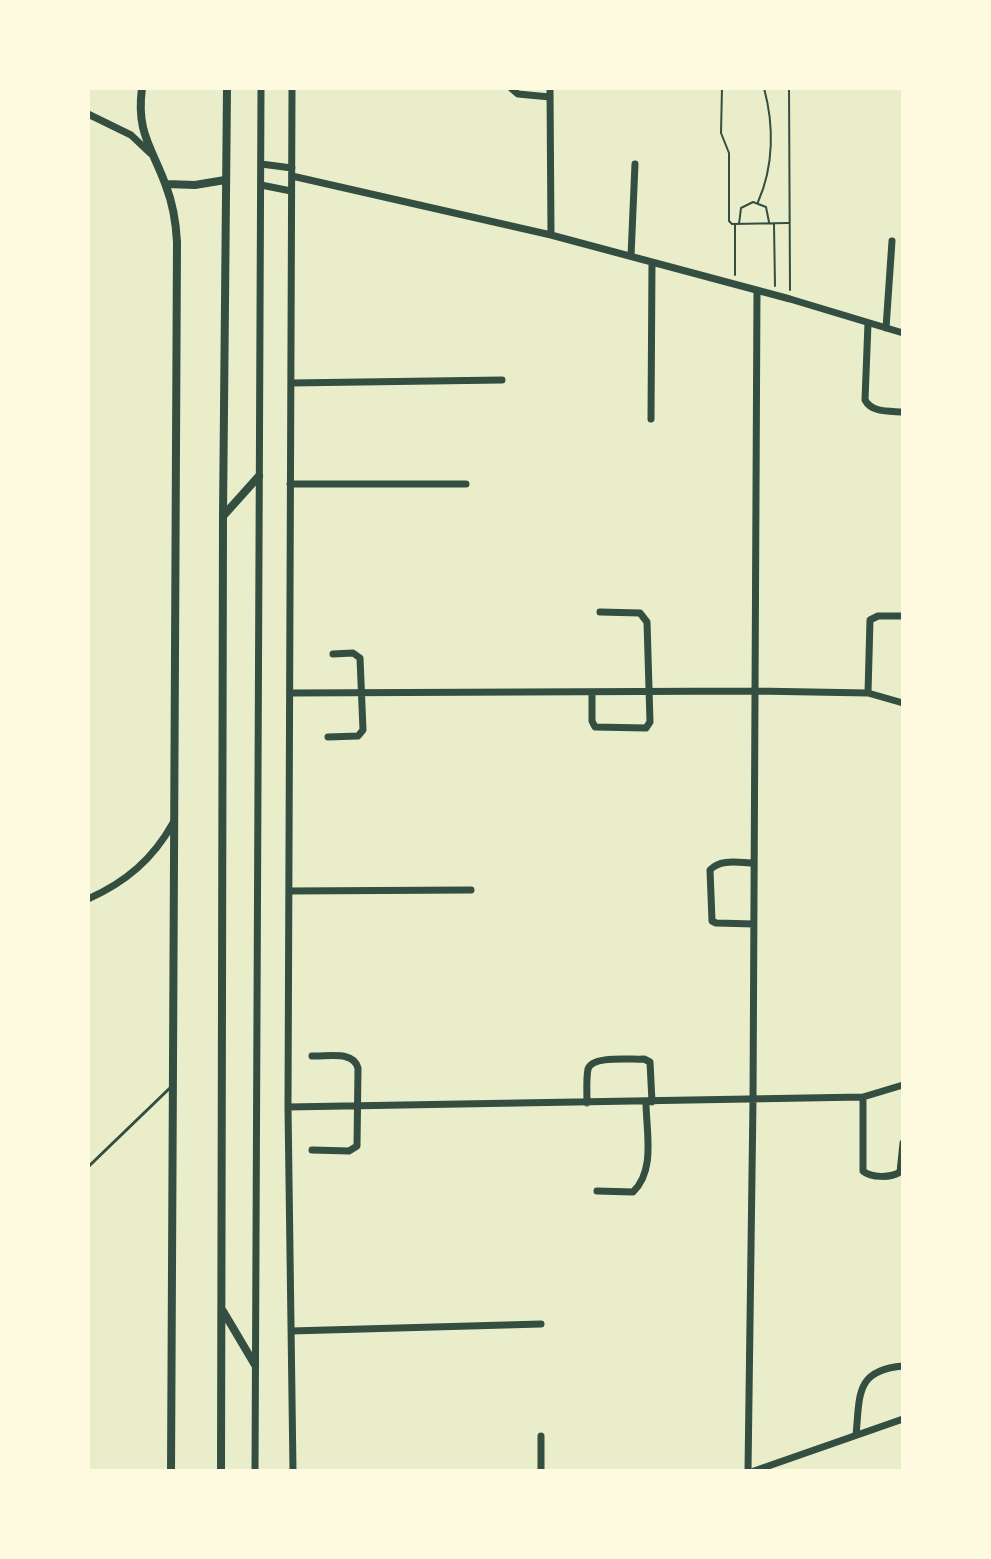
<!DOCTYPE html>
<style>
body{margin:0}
#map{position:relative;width:991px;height:1559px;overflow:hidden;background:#e9edc9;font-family:"Source Serif 4",serif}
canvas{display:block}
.frame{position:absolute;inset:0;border:90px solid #fefae0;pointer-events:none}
</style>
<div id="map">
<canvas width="991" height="1559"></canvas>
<div class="frame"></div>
</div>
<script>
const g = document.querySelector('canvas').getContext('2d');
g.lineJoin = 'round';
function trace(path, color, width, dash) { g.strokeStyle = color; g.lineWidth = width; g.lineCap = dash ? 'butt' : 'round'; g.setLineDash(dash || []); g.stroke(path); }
trace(new Path2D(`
 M722,88L721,133L729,153V221L732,224L788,223
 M789,88L790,290
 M758,202C774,166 774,125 764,88
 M739,224L741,208L753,202L766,207L769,222
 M774,224L775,286
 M735,225V275`), '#344e41', 2);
trace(new Path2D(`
 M88,1167L172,1086`), '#344e41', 3);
trace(new Path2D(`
 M292,88L288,1107L293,1471
 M511,88L518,94L550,97
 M550,88L551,235
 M88,114L131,135L150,153
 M261,164L292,168
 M292,176L551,235L790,299L903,333
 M261,185L291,191
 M631,256L635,164
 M868,323L865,400C872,413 889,411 903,412
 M886,328L892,241
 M291,383L502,380
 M651,419L652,262
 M290,484H466
 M592,692V721L595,727L646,728L650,722L647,622L640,613L600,612
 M290,693L755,691L868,693L903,703
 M868,693L870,620L878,616H903
 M328,737L358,736L363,730L360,658L353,653L333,654
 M289,891L471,890
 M88,899C126,882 153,859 173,823
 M754,924L716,923L712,921L710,870C721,858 740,863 754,863
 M312,1056C327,1057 353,1050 358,1068L357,1146L349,1151L312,1150
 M863,1097V1171C871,1178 891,1178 900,1172L903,1143
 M587,1103C587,1092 586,1079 588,1069C592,1055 632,1060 644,1059L650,1062L652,1102
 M288,1107L863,1097L903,1085
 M597,1191L633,1192C656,1170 646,1131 646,1102
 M291,1331L541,1324
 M856,1435C860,1395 855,1370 903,1366
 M255,1471L261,88
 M541,1471V1436
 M748,1471L753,1100L757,290
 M754,1471L903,1419`), '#344e41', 7);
trace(new Path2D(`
 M142,88C136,133 152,147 166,186C173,204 176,223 177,242L171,1471
 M166,184L195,185L225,180
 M224,515L259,476
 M223,1311L255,1365
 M221,1471L223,516L227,88`), '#344e41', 8);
</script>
